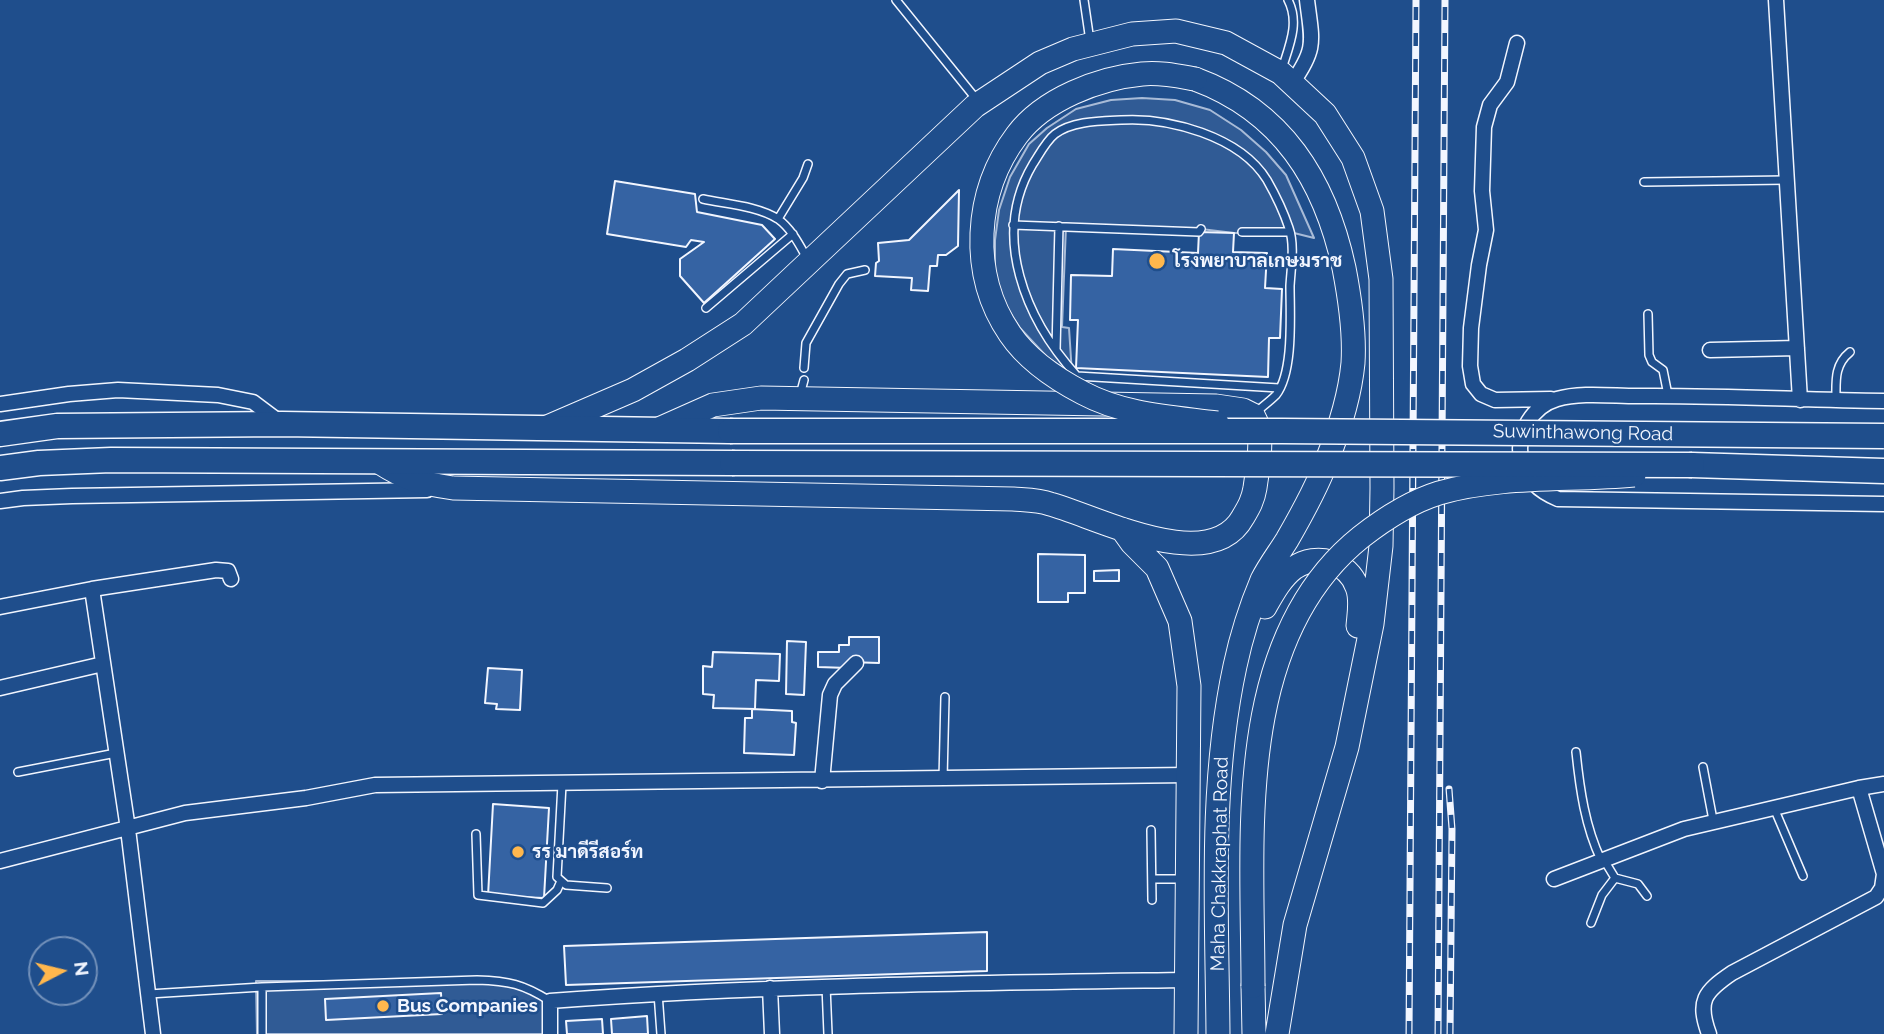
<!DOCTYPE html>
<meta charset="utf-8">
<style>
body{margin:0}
#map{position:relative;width:1884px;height:1034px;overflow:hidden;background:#1f4e8c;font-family:Raleway,sans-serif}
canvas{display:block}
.north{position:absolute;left:28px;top:936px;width:70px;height:70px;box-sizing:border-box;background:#1f4e8c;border:2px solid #7391ba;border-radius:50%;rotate:83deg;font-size:19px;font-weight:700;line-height:28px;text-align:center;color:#f2f6ff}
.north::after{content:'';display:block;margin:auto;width:24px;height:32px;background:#ffb74d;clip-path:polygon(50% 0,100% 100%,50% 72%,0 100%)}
</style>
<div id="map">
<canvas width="1884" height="1034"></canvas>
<div class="north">N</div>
</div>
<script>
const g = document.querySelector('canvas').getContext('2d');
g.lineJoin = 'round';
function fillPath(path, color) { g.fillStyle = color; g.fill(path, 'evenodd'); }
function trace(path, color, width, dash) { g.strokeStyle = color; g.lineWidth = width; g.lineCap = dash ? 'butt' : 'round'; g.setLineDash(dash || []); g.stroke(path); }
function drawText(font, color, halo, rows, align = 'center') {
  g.font = font + ' Raleway,Sarabun,sans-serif'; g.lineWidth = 5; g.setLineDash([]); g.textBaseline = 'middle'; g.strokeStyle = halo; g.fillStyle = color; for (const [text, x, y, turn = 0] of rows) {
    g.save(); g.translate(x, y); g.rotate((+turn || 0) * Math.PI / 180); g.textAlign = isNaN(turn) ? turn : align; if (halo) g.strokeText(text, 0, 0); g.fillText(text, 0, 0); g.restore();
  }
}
const built = new Path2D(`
 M1142,98L1175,100L1210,110L1241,130L1266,152L1286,175L1314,238L1290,232L1234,233L1201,229L1066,226L1062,327L1069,328L1072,374L1047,357L1020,328L1006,306L995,275V240L999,210L1010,177L1029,144L1047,128L1076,109L1111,100Z
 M256,981H511L550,1001L549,1034H257Z`);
fillPath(built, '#305b95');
trace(built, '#a8bbd7', 2);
const building = new Path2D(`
 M615,181L695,194L697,212L762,225L775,239L704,303L680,276V259L704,242L691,240L686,247L607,234Z
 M959,190L958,246L946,255H938L937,266H930L928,291L911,290L912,278L875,276L876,263L879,261L878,243L909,240Z
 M1199,232L1234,233L1233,252L1267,253L1265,288L1282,289L1280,338H1269L1268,377L1076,368L1078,320H1070L1071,275L1112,276L1113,249L1198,253Z
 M1038,554L1085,555V593H1068V602H1038Z
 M1119,570V581H1094V571Z
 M849,637H879V663L848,662V668L818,667V652H839V645H849Z
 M787,641L806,642L804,695L786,694Z
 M713,652L780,654L779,681L756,680L755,709L713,708L714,695L703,694V666L712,667Z
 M488,668L522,670L520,710L496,709L497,704L485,703Z
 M752,709L792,711V722L796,723L794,755L744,753L745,718H752Z
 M493,804L549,808L544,898L488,896Z
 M987,932V971L566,985L564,946Z
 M441,993L442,1014L326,1020L325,999Z
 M647,1016L648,1034H612L611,1019Z
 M602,1019L603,1034H567L566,1021Z`);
fillPath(building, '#3563a3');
trace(building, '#f2f6ff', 2);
const service = new Path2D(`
 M896,0L977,100
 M1084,0L1090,41
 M1282,69C1289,46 1300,23 1288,0
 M1644,182L1786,180
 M703,199C726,204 758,206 778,219C792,229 800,246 808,260
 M778,219L803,178L808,164
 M1013,225L1199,232L1201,229
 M1242,232H1290
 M706,308L793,234
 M1648,314L1649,355L1652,362L1663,370L1668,395
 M1056,350L1059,226
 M804,368L806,343L839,284L847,274L865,270
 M800,395L804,380
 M1836,400C1836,381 1834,365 1850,352
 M1256,412C1262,407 1270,401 1276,395C1294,372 1290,314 1290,286C1291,268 1295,245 1289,228C1284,213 1275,194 1267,180C1240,136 1168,117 1121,120C1100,121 1072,121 1055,134C1046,141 1039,155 1033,164C990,236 1026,320 1077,376L1279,388
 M1576,752C1580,790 1585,826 1601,860
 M1703,767L1713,820
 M18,772L116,753
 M943,779L945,697
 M562,784L557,877L566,885L607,888
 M1774,808L1803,876
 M1151,830L1152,900
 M476,834L478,895L543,903L557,890L561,881
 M1604,860L1615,878L1638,884L1647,896
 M1152,879H1183
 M1591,923L1602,895L1615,878
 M826,986L828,1034
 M658,993L661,1034
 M149,994L262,987
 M262,1034V987L477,980C509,981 523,984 550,1001`);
const minor = new Path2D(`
 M1776,0L1800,400
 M1517,43L1507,82L1490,105L1484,127L1482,191L1486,230L1479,265L1471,328L1470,366L1473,384L1481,394L1495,400L1551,399
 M1292,83C1317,48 1312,41 1307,0
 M1710,350L1797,348
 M1884,401C1802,400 1719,395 1637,396C1612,396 1581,392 1557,399C1533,406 1516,433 1521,458C1526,480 1539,491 1558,499L1884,504
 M0,404L69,394L118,390L218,395L253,402L281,423
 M0,501L23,498L72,496L427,490
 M92,589L128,829L153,1034
 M0,607L92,589L216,570L228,571L231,579
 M0,688L103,664
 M822,781L830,695L835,684L856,663
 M0,861L185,813L306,798L375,785L1188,775
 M1554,879L1684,829L1859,788
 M770,988L772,1034
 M550,1034V1001C762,985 975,983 1187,980
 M1709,1034C1697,1001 1704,992 1732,973L1876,897L1882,888L1884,874L1859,788L1884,784`);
const primary = new Path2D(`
 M1195,79C1282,111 1325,180 1344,268C1350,299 1355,331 1353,363C1350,395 1339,430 1327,460C1317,487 1302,514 1287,540C1279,553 1269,566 1262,580C1251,606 1241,638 1235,666C1209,786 1217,911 1218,1034
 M545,428L633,390L687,360L743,324L975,106L1040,63L1073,49L1132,34L1176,31L1226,43L1281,73L1325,114L1353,158L1372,211L1381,279L1382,488L1381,546L1372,624L1347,747L1295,925L1277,1034
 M379,462C407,480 420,483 453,488L1013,499C1025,500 1039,500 1050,504C1098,517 1210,577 1243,517C1249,507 1253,500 1255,488C1258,465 1265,436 1253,415L1243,410L1216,406L761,398L713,405L659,429
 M1122,529L1132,543L1157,568L1180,621L1189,686L1186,1034
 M1265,607C1273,593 1281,578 1294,568C1317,552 1348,562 1357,587C1362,599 1359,613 1358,626
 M1253,986L1254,1034`);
const trunk = new Path2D(`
 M0,434L57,426L282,424L730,431
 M1692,465L1884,471
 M0,468L39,463L111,460L732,463`);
trace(service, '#f2f6ff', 10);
trace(minor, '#f2f6ff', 17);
trace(primary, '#f2f6ff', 25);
trace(trunk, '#f2f6ff', 27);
trace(service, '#1f4e8c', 7);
trace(minor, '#1f4e8c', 14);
trace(primary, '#1f4e8c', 23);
trace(trunk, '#1f4e8c', 24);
const rail = new Path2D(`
 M1449,789L1452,829L1450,1034
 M1409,1034L1416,0
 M1438,1034L1445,0`);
trace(rail, '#f2f6ff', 7);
trace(rail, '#1f4e8c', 4.5, [13]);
const primaryBridge = new Path2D(`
 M1195,79C1178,76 1160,72 1142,74C1099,78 1044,99 1017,135C974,192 969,274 1010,334C1027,359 1056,379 1083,393C1124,415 1172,417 1217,423
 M1253,986C1253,839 1232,640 1361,537C1384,519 1410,502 1439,493C1501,475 1570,481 1634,475`);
const trunkBridge = new Path2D(`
 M730,431H1282L1884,436
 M732,463L1692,465`);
trace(primaryBridge, '#f2f6ff', 25, []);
trace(trunkBridge, '#f2f6ff', 27, []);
trace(primaryBridge, '#1f4e8c', 23);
trace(trunkBridge, '#1f4e8c', 24);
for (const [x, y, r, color] of [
 [1157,261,9,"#ffb74d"],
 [518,852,7,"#ffb74d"],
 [383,1006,7,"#ffb74d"]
]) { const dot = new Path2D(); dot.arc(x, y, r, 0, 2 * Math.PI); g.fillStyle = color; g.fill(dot); trace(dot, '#1f4e8c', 2.5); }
drawText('bold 19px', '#f2f6ff', '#1f4e8c', [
 ["โรงพยาบาลเกษมราช",1173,261],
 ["รร มาดีรีสอร์ท",532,852],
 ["Bus Companies",397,1006]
], 'left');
drawText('19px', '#f2f6ff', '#1f4e8c', [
 ["Suwinthawong Road",1583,433,1],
 ["Maha Chakkraphat Road",1220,864,-89]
]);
</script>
